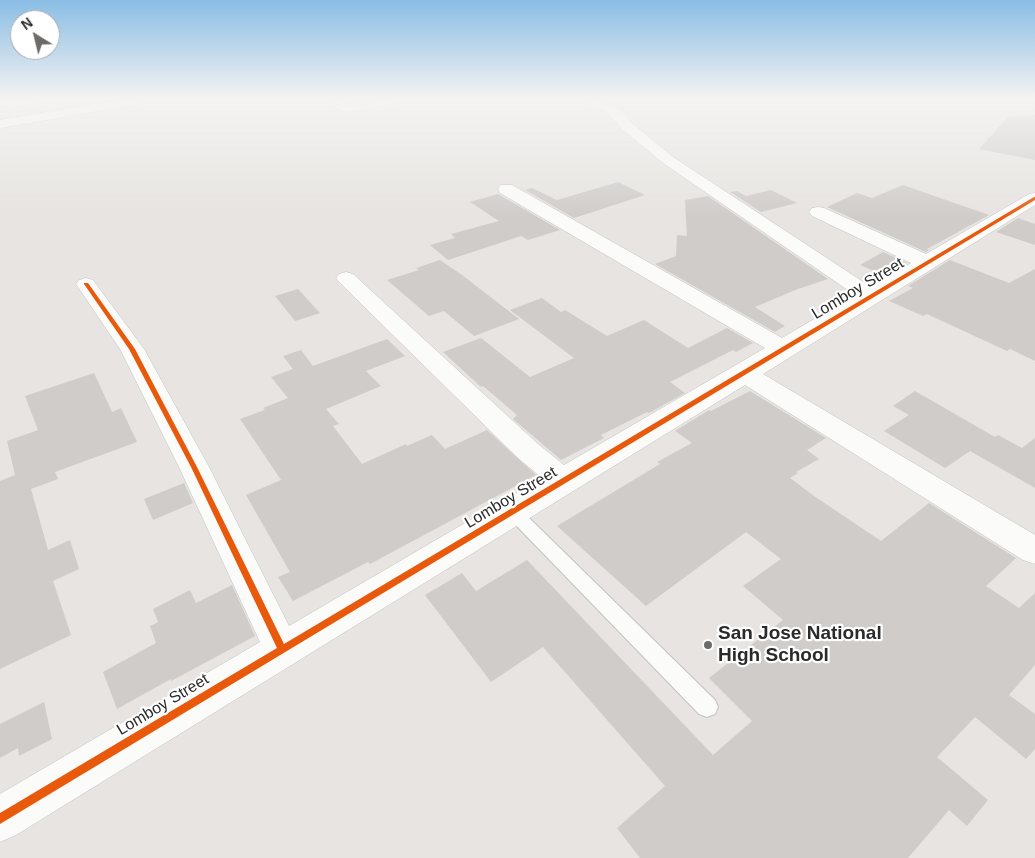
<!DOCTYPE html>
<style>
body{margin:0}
#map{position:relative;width:1035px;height:858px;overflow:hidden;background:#e7e4e1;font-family:Arial,sans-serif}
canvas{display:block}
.north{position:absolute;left:10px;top:10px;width:50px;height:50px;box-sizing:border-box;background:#fff;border:1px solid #aaa;border-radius:50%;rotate:324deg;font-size:14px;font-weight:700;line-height:20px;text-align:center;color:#2a2a2a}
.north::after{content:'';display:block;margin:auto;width:18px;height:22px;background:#6c6b6a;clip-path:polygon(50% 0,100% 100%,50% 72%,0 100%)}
</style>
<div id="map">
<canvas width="1035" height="858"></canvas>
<div class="north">N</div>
</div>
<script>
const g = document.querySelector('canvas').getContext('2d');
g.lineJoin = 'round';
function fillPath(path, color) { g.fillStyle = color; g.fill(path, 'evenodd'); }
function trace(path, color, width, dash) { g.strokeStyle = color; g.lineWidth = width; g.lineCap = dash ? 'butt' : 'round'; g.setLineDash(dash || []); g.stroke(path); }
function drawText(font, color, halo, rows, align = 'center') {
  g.font = font + ' Arial,sans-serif'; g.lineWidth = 4.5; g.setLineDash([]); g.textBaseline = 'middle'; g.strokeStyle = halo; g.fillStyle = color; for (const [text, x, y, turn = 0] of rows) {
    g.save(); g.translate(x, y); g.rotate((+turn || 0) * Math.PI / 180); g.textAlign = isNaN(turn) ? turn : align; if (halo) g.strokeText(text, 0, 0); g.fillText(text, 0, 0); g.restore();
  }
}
fillPath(new Path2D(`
 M1035,115V160L979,149L1008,117Z
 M618,182L645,195L574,218L525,190L532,188L557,200Z
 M903,185L989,215L927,249L929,250L926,252L827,207L857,193L872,198Z
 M771,190L797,203L761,212L730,192L737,191L746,196Z
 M498,194L560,230L528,240L521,236L448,260L430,245L455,238L451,234L499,221L470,202Z
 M708,196L828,279L798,289L755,307L785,326L775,332L655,264L676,256L677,235L687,236L685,200Z
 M1018,218L1035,224V245L996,232Z
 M883,252L907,263L886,276L860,265Z
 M440,260L462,275L519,319L474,336L444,311L429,316L387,280L419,270L416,268Z
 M950,260L1009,283L1035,269V361L1010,349L1007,351L927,314L923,316L889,301L913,288L908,286Z
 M298,289L320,313L295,321L275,296Z
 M542,298L561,312L565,310L607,336L644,320L688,348L727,328L753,343L736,352L733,350L670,382L685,393L649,413L647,412L601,435L604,438L561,460L513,419L517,415L483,386L481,387L443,352L481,338L530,377L574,358L510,310Z
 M387,339L405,356L366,371L381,386L326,409L339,424L333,426L362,464L406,444L407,446L432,435L445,449L487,430L536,475L370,564L368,562L293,601L278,577L290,572L246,495L281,480L240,419L265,410L263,408L288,398L271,377L293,369L283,356L301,350L313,366Z
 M94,373L112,412L121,408L137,442L55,472L58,479L31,489L48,550L70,540L79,569L53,581L71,635L0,669V481L15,475L7,441L38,430L25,396Z
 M750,391L826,438L807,450L819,459L796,472L798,473L790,478L814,496L881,541L929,503L1016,558L986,586L1019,608L1035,593V665L1009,695L1035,714V749L1026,759L975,717L937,757L988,800L967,826L949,810L908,858H640L617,828L665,786L543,647L491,682L425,595L462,573L476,591L527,560L713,755L752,721L709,678L783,620L743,586L781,559L746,532L646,606L557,526L660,464L657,462L692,443L675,431L709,410L711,411Z
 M915,391L995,437L998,435L1022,448L1035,438V488L970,451L945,468L884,431L909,415L893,406Z
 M184,483L193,503L153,520L144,499Z
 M232,585L255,636L171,681V679L117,709L103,672L156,643L150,626L158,622L153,609L190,590L196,603Z
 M44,702L52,739L19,756L18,748L0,758V724Z`), '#cfccca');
const service = new Path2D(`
 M513,506L519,508L715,700L718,707L715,714L707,717L699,714L507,516L504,512L507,508Z`);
const minor = new Path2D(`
 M0,98H51C45,105 10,107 0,105Z
 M130,98H157L151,102L0,128V120Z
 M324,98H339L348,104L382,98H409L403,102L346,112L341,111Z
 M583,98H599L616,106L634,125L673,157L871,287L911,263L812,216L809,212L812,208L818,207L824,208L926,254L1029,194L1035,193V205L763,374L1035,535V564L1023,560L745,385L16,835L0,842V794L260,642L179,467L120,349L76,284L79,280L86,278L93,280L144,349L209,467L289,626L542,478L518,458L339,282L336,278L339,274L346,272L353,274L538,444L564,465L765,348L500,193L498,189L500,185H512L782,338L855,295L663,163L624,131L606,112L585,101Z`);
trace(service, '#c4c2c3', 2);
trace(minor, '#c4c2c3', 1);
fillPath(service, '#fbfbfa');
fillPath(minor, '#fbfbfa');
fillPath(new Path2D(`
 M1034,197H1035V200L0,824V813L277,648L191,467L129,349L84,284V283H88L135,349L197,467L284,644Z`), '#e8590c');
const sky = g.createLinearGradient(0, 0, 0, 218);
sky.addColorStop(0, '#8abde5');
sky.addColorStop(0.45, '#f4f3f2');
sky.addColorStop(1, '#f4f3f200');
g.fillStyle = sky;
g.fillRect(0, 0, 1035, 218);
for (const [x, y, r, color] of [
 [708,645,5,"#6c6b6a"]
]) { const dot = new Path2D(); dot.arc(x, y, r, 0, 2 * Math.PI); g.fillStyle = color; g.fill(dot); trace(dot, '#fff', 2); }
drawText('16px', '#2a2a2a', '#fff', [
 ["Lomboy Street",858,289,-31],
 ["Lomboy Street",511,498,-31],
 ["Lomboy Street",163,705,-31]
]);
drawText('bold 19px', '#2a2a2a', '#fff', [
 ["San Jose National",718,634],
 ["High School",718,656]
], 'left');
</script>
